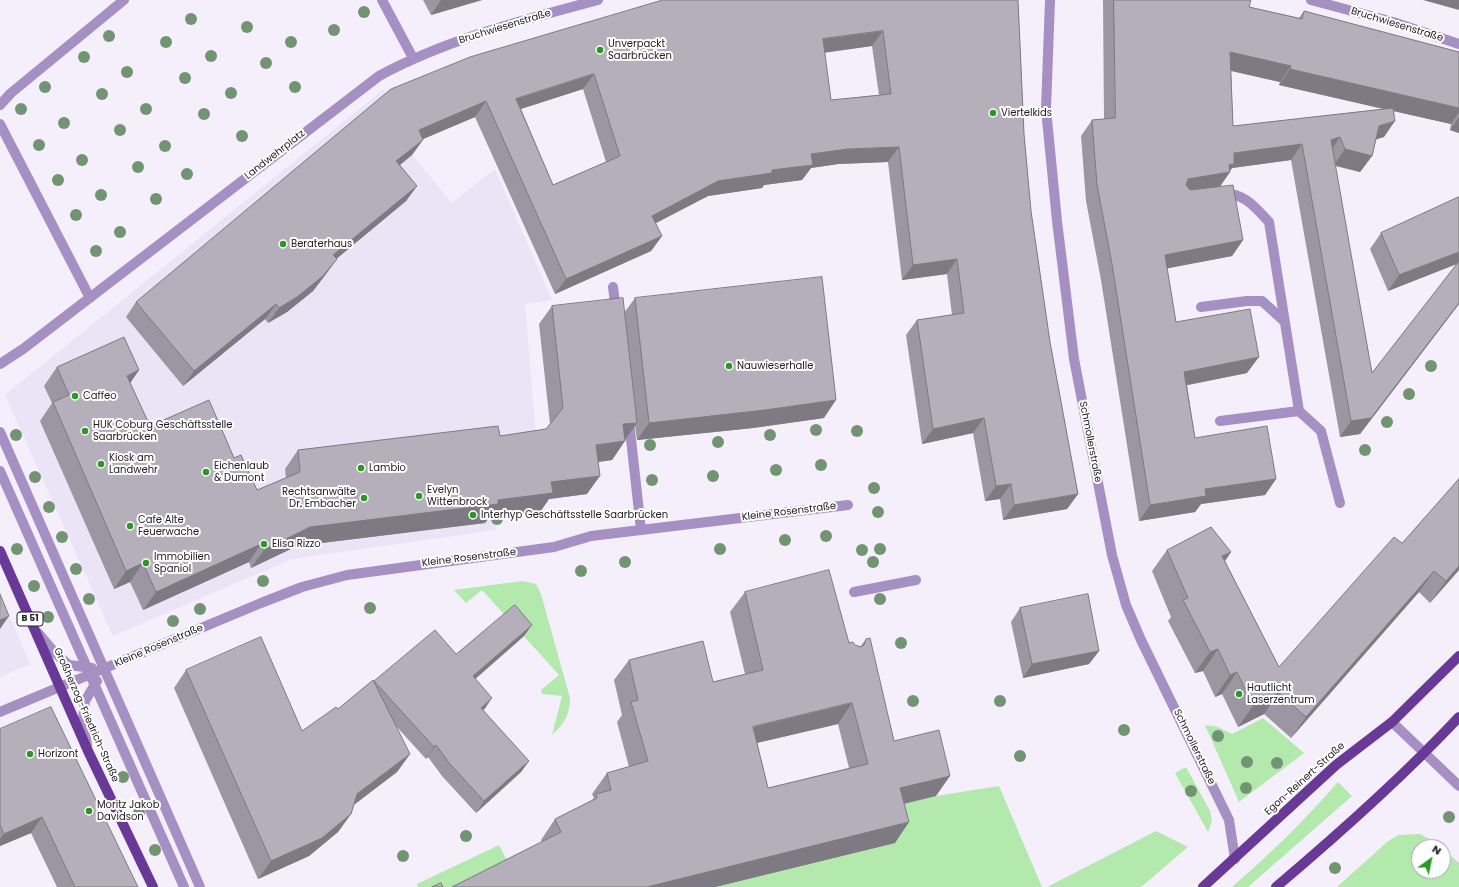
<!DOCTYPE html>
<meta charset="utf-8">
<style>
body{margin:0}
#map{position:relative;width:1459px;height:887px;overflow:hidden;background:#f4effb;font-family:Poppins,sans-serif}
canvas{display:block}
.north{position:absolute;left:1411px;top:839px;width:40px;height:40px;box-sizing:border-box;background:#fff;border:1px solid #a7a6a8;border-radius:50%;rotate:33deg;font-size:11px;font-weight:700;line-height:16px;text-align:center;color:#222025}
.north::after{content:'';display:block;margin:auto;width:14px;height:18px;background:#2c9824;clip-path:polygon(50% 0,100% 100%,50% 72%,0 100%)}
</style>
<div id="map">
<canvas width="1459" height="887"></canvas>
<div class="north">N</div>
</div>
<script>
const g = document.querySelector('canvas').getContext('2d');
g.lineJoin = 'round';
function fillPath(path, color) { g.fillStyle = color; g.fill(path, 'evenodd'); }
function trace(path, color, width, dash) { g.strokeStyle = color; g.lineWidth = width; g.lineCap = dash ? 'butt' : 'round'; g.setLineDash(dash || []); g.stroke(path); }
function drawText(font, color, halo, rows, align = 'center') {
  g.font = font + ' Poppins,sans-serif'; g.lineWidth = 4; g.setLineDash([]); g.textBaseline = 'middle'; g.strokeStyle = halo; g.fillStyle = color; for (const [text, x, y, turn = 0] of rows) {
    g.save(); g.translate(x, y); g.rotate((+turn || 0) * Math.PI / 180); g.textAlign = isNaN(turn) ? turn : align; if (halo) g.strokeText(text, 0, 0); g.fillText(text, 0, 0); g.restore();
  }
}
fillPath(new Path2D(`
 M384,89L412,155L452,203L495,169L552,300L525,304L536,437L493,511L496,530L292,559L113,636L5,395Z
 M0,595L30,664L0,677Z`), '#ebe3f6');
fillPath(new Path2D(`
 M522,581L536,584L541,594L570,698C569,716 565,723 552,735L562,696L542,694L541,690L559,675L482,590L466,603L454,590Z
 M1263,718L1304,753L1239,802L1205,725L1218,727L1232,734Z
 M1186,767L1210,811L1212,821L1208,832L1175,773Z
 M1338,782L1352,796L1248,887H1232C1270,854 1305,820 1338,782Z
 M999,786L1042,887H715L885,808L936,796Z
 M1156,831L1188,847L1141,887H1047Z
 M1420,834L1435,842L1441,847H1419V871H1443V849L1459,863V887H1337L1387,842L1398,835Z
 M499,845L512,870L478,887H418L417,884Z`), '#b3e9ad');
trace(new Path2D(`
 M382,0L413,58
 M1050,0L1046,109L1057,221L1074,359L1112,555L1126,605L1141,640L1229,820L1235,859
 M1311,0L1393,22L1459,44
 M0,105L11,93L124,0
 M0,124L90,298
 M1221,194C1243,191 1256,208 1269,222L1299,411L1321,431L1340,503
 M613,287L616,311
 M1201,307L1247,301H1262L1284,321
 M0,364L23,349L379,76C448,39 523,20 598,0
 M629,421L641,530
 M1220,421L1299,411
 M0,432L200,887
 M0,471L184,887
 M854,592L916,580
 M38,633L55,653L69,665L92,668
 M0,712L261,603L302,587L347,575L554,547L591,536L848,505
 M1392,722L1459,786
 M87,745L83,718L85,701L97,681`), '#a58fc3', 10);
trace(new Path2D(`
 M0,551L88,751L153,887
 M1203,887L1336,765L1392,722L1459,656
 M1276,887C1340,833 1402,778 1459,717`), '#683996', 10);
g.fillStyle = '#729473';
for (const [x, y] of [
 [364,12],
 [191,19],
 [247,27],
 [334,30],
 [109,36],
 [166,42],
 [291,42],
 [211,56],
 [84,57],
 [266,63],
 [127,72],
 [185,78],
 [45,87],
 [295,87],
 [231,93],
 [102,94],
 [21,109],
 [146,109],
 [204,114],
 [64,123],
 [120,130],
 [242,136],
 [39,145],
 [165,146],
 [82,160],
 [138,167],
 [187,174],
 [58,180],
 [101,195],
 [156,199],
 [76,215],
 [120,232],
 [96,251],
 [1431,366],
 [1409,394],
 [1387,422],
 [816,430],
 [857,431],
 [16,435],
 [770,435],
 [718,442],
 [650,445],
 [1365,450],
 [821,465],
 [776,470],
 [713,476],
 [35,477],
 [652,480],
 [874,488],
 [49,507],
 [878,512],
 [497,519],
 [826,536],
 [62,537],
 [785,540],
 [17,549],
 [720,549],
 [880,549],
 [862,550],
 [625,562],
 [873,562],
 [76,569],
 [581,571],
 [263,581],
 [34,586],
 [89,599],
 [880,599],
 [370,608],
 [200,609],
 [48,617],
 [173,621],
 [901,643],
 [913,701],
 [1000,701],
 [1124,730],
 [1218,736],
 [1020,756],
 [1247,762],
 [1277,763],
 [123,777],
 [1246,788],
 [1191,791],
 [139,813],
 [1449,817],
 [466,836],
 [155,850],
 [403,856],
 [1335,868]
]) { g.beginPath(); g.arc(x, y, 6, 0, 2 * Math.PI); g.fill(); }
fillPath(new Path2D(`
 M423,0H482L431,15Z
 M1018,0L1024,134L1031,211L1050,342L1078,494L1067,509L1003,520L1000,499L985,501L973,433L922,444L906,335L917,320L952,315L947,274L902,280L888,162L838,164L811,168L802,180L764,185L762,188L708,196L655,223L662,236L651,251L555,294L475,117L423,139L412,155L400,165L417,186L406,201L336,259L326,274L313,291L287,312L268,323L265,319L183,386L126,317L136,302L391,89ZM872,46L879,95L831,100L824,53ZM583,89L606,162L553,185L521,109Z
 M1103,0H1248L1249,7L1299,18L1304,11L1459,52V133L1450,130L1451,124L1393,111L1384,137L1376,139L1372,156L1360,172L1335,166L1372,373L1457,264L1388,291L1370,249L1381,233L1459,197V304L1360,434L1340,437L1291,160L1232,168L1230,171V172L1220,186L1243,240L1232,256L1167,268L1176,322L1247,373L1187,385L1195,438L1276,479L1265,495L1201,504L1195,512L1139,521L1101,280L1086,201L1081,136L1092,120L1104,119ZM1231,71L1280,82L1279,85L1383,109L1233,126Z
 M635,298L824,418L753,428L637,440L635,425L612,460L598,462L587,494L549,499L540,512L489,518L485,523L297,546L251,568L249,562L143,610L130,582L114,589L40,421L52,403L44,386L57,367L139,370L130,383L150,426L234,458L257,490L286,478L285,469L298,450L500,436L546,429L550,424L539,324L552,306L624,313Z
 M1459,479V570L1430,603L1419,592L1291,738L1264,714L1238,727L1222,694L1215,697L1203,671L1195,673L1168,621L1171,617L1152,571L1167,550L1231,552L1225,561L1279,667L1402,543Z
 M745,592L855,645L860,647L866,639L894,741L936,796L904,804L895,843L715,887H452L542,842L541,840L555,819L592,800L594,798L592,794L607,773L629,767L617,722L622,715L614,680L629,660L713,682L745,674L730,612ZM838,724L849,768L768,788L757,743Z
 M1020,608L1099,651L1089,664L1023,678L1011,622Z
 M524,636L475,679L483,710L529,761L521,772L476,813L442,776L428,757L426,759L395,725L410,754L397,772L354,805L351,814L338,832L309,856L258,879L174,688L186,670L302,731L338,709L374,681L456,654Z
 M0,729L138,887H57L31,833L0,846Z`), '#9b96a1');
fillPath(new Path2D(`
 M441,0H482L431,15Z
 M1423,0H1459V10Z
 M883,31L872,46L812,54L823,39Z
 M1230,52L1291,66L1280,82L1219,68Z
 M1290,69L1459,108V112L1451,124L1279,85Z
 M594,74L583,89L505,114L516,99Z
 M486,101L475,117L409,145L419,130Z
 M1459,117V133L1450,130Z
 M1395,121L1384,137L1368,142L1379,126Z
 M1340,137L1329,153L1331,140Z
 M423,140L412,155L386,176L396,161Z
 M1302,144L1291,160L1232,168L1229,172H1230L1219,188L1177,195L1188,179L1234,153Z
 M899,147L888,162L838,164L811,168L802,180L764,185L762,188L708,196L641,231L652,216L718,181L772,170L811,154L848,149Z
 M1345,149L1372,156L1360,172L1334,165Z
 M417,186L406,201L323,270L333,255Z
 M662,236L651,251L555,294L566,279Z
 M1243,240L1232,256L1154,271L1165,255Z
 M1459,252V263L1388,291L1399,275Z
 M337,259L326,274L313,291L287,312L268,323L279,308Z
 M957,259L947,274L902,280L913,265Z
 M1459,303V304L1360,434L1340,437L1351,421Z
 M276,304L265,319L183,386L194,371Z
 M1259,357L1247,373L1173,388L1184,372Z
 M139,370L126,389L127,376Z
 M836,400L824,418L753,428L637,440L649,423Z
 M984,418L973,433L922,444L933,429Z
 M637,423L624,441L623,424Z
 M625,441L612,460L583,464L596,445Z
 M600,476L587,494L549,499L540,512L489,518L485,523L297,546L251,568L264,550L310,527L498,500L551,482Z
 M1276,479L1265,495L1201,504L1195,512L1139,521L1150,505L1205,489Z
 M1011,484L1000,499L985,501L996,486Z
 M1078,494L1067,509L1003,520L1014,505Z
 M261,544L249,562L143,610L156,592Z
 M1231,552L1216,574L1222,556Z
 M143,563L130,582L114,589L126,571Z
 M1459,566V570L1430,603L1446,581Z
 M1434,571L1419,592L1291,738L1306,717Z
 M9,616L0,629V620Z
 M532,625L524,636L465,688L473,676Z
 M1218,649L1203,671L1195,673L1210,652Z
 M1099,651L1089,664L1023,678L1032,664Z
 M1237,672L1222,694L1215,697L1230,675Z
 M1279,693L1264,714L1238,727L1253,706Z
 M492,698L484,710L481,708Z
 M852,703L838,724L739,747L753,727Z
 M436,745L428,757L426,759L434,747Z
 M410,754L397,772L344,812L357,794Z
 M529,761L521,772L476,813L484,801Z
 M950,776L936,796L885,808L900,788Z
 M351,814L338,832L309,856L258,879L271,861Z
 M42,817L31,833L0,846V839L4,834Z
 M909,822L895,843L715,887H647Z`), '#7e7a83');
const building = new Path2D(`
 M663,0H1018L1024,134L1031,211L1050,342L1078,494L1014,505L1011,484L996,486L984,418L933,429L917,320L964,313L957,259L913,265L899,147L848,149L811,154L813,165L772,170V173L718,181L652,216L662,236L566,279L486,101L419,130L423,140L396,161L417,186L333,255L337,259L323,276L297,297L279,308L276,304L194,371L136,302L391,89L470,57ZM883,31L891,94L831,100L823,39ZM594,74L620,156L553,185L516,99Z
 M1114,0H1251L1249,7L1302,19L1304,11L1459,52V108L1290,69L1291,66L1230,52L1233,126L1393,108L1395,121L1379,126L1372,156L1345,149L1340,137L1331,140L1372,373L1459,261V303L1371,418L1351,421L1302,144L1234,153V164L1229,165L1230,172L1188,179L1186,185L1190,190L1233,185L1243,240L1165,255L1176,322L1250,309L1259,357L1184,372L1195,438L1267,426L1276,479L1205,489L1206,496L1150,505L1112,264L1097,185L1092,120L1115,118Z
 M1459,197V252L1399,275L1381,233Z
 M822,277L836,400L765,410L649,423L635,298Z
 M623,298L637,423L623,424L625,441L596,445L600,476L551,482L553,493L498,500V504L310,527L264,550L261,544L156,592L143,563L126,571L53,402L69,395L57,367L124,337L139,370L127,376L150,426L209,400L234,458L241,455L257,490L300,472L298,450L498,426L500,436L546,429L563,408L552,306Z
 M1459,479V566L1446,581L1434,571L1306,717L1279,693L1253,706L1237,672L1230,675L1218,649L1210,652L1183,600L1188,598L1167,550L1211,527L1231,552L1222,556L1279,667L1394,537L1402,543Z
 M829,570L849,643L853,642L855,645L861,647L864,645L866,639L870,638L894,741L939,730L950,776L900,788L909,822L647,887H452L561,832L555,819L597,798L596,794L611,790L607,773L648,761L631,702L638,700L629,660L703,641L713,682L763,670L745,592ZM852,703L868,764L768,788L753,727Z
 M0,594L9,616L0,620Z
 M1088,594L1099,651L1032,664L1020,608Z
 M515,605L532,625L473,676L492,698L481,708L529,761L484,801L450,764L436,745L434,747L374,681L435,630L456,654Z
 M261,637L302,731L336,707L338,709L373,680L410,754L357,794L351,814L322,838L271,861L186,670Z
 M51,707L138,887H75L42,817L4,834L0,825V729Z
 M441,883L443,887H432Z`);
fillPath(building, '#b4afbb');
trace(building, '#7e7a83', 1);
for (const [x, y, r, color] of [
 [600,50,4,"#2c9824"],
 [993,113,4,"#2c9824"],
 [283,244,4,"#2c9824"],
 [729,366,4,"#2c9824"],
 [75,396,4,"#2c9824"],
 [85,431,4,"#2c9824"],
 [101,464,4,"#2c9824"],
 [361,468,4,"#2c9824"],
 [206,472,4,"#2c9824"],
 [419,496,4,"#2c9824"],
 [364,498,4,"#2c9824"],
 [473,515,4,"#2c9824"],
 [130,526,4,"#2c9824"],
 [264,544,4,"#2c9824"],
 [146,563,4,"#2c9824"],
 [1239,694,4,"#2c9824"],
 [30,754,4,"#2c9824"],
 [89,811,4,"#2c9824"]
]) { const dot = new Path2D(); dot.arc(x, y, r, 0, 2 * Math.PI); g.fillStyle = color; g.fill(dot); trace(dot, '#fff', 1.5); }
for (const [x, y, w] of [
 [30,619,26]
]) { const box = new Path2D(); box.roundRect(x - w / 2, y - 7, w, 14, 3); g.fillStyle = '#fff'; g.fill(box); trace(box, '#222025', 1); }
drawText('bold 9px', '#222025', null, [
 ["B 51",30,619]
]);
drawText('10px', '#222025', '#fff', [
 ["Bruchwiesenstraße",1397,25,17],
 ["Bruchwiesenstraße",505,27,-17],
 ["Landwehrplatz",275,155,-38],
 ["Schmollerstraße",1090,442,79],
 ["Kleine Rosenstraße",789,512,-7],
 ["Kleine Rosenstraße",469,558,-7],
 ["Kleine Rosenstraße",159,646,-23],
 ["Großherzog-Friedrich-Straße",86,715,66],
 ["Schmollerstraße",1194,747,64],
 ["Egon-Reinert-Straße",1305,779,-42]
]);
drawText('10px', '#222025', '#fff', [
 ["Unverpackt",608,44],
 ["Saarbrücken",608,56],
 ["Viertelkids",1001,113],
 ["Beraterhaus",291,244],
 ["Nauwieserhalle",737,366],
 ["Caffeo",83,396],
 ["HUK Coburg Geschäftsstelle",93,425],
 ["Saarbrücken",93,437],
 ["Kiosk am",109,458],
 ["Landwehr",109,470],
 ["Eichenlaub",214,466],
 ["& Dumont",214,478],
 ["Lambio",369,468],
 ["Evelyn",427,490],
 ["Wittenbrock",427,502],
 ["Rechtsanwälte",356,492,"right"],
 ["Dr. Embacher",356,504,"right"],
 ["Interhyp Geschäftsstelle Saarbrücken",481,515],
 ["Cafe Alte",138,520],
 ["Feuerwache",138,532],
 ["Elisa Rizzo",272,544],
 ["Immobilien",154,557],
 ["Spaniol",154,569],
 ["Hautlicht",1247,688],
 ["Laserzentrum",1247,700],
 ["Horizont",38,754],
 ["Moritz Jakob",97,805],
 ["Davidson",97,817]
], 'left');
</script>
